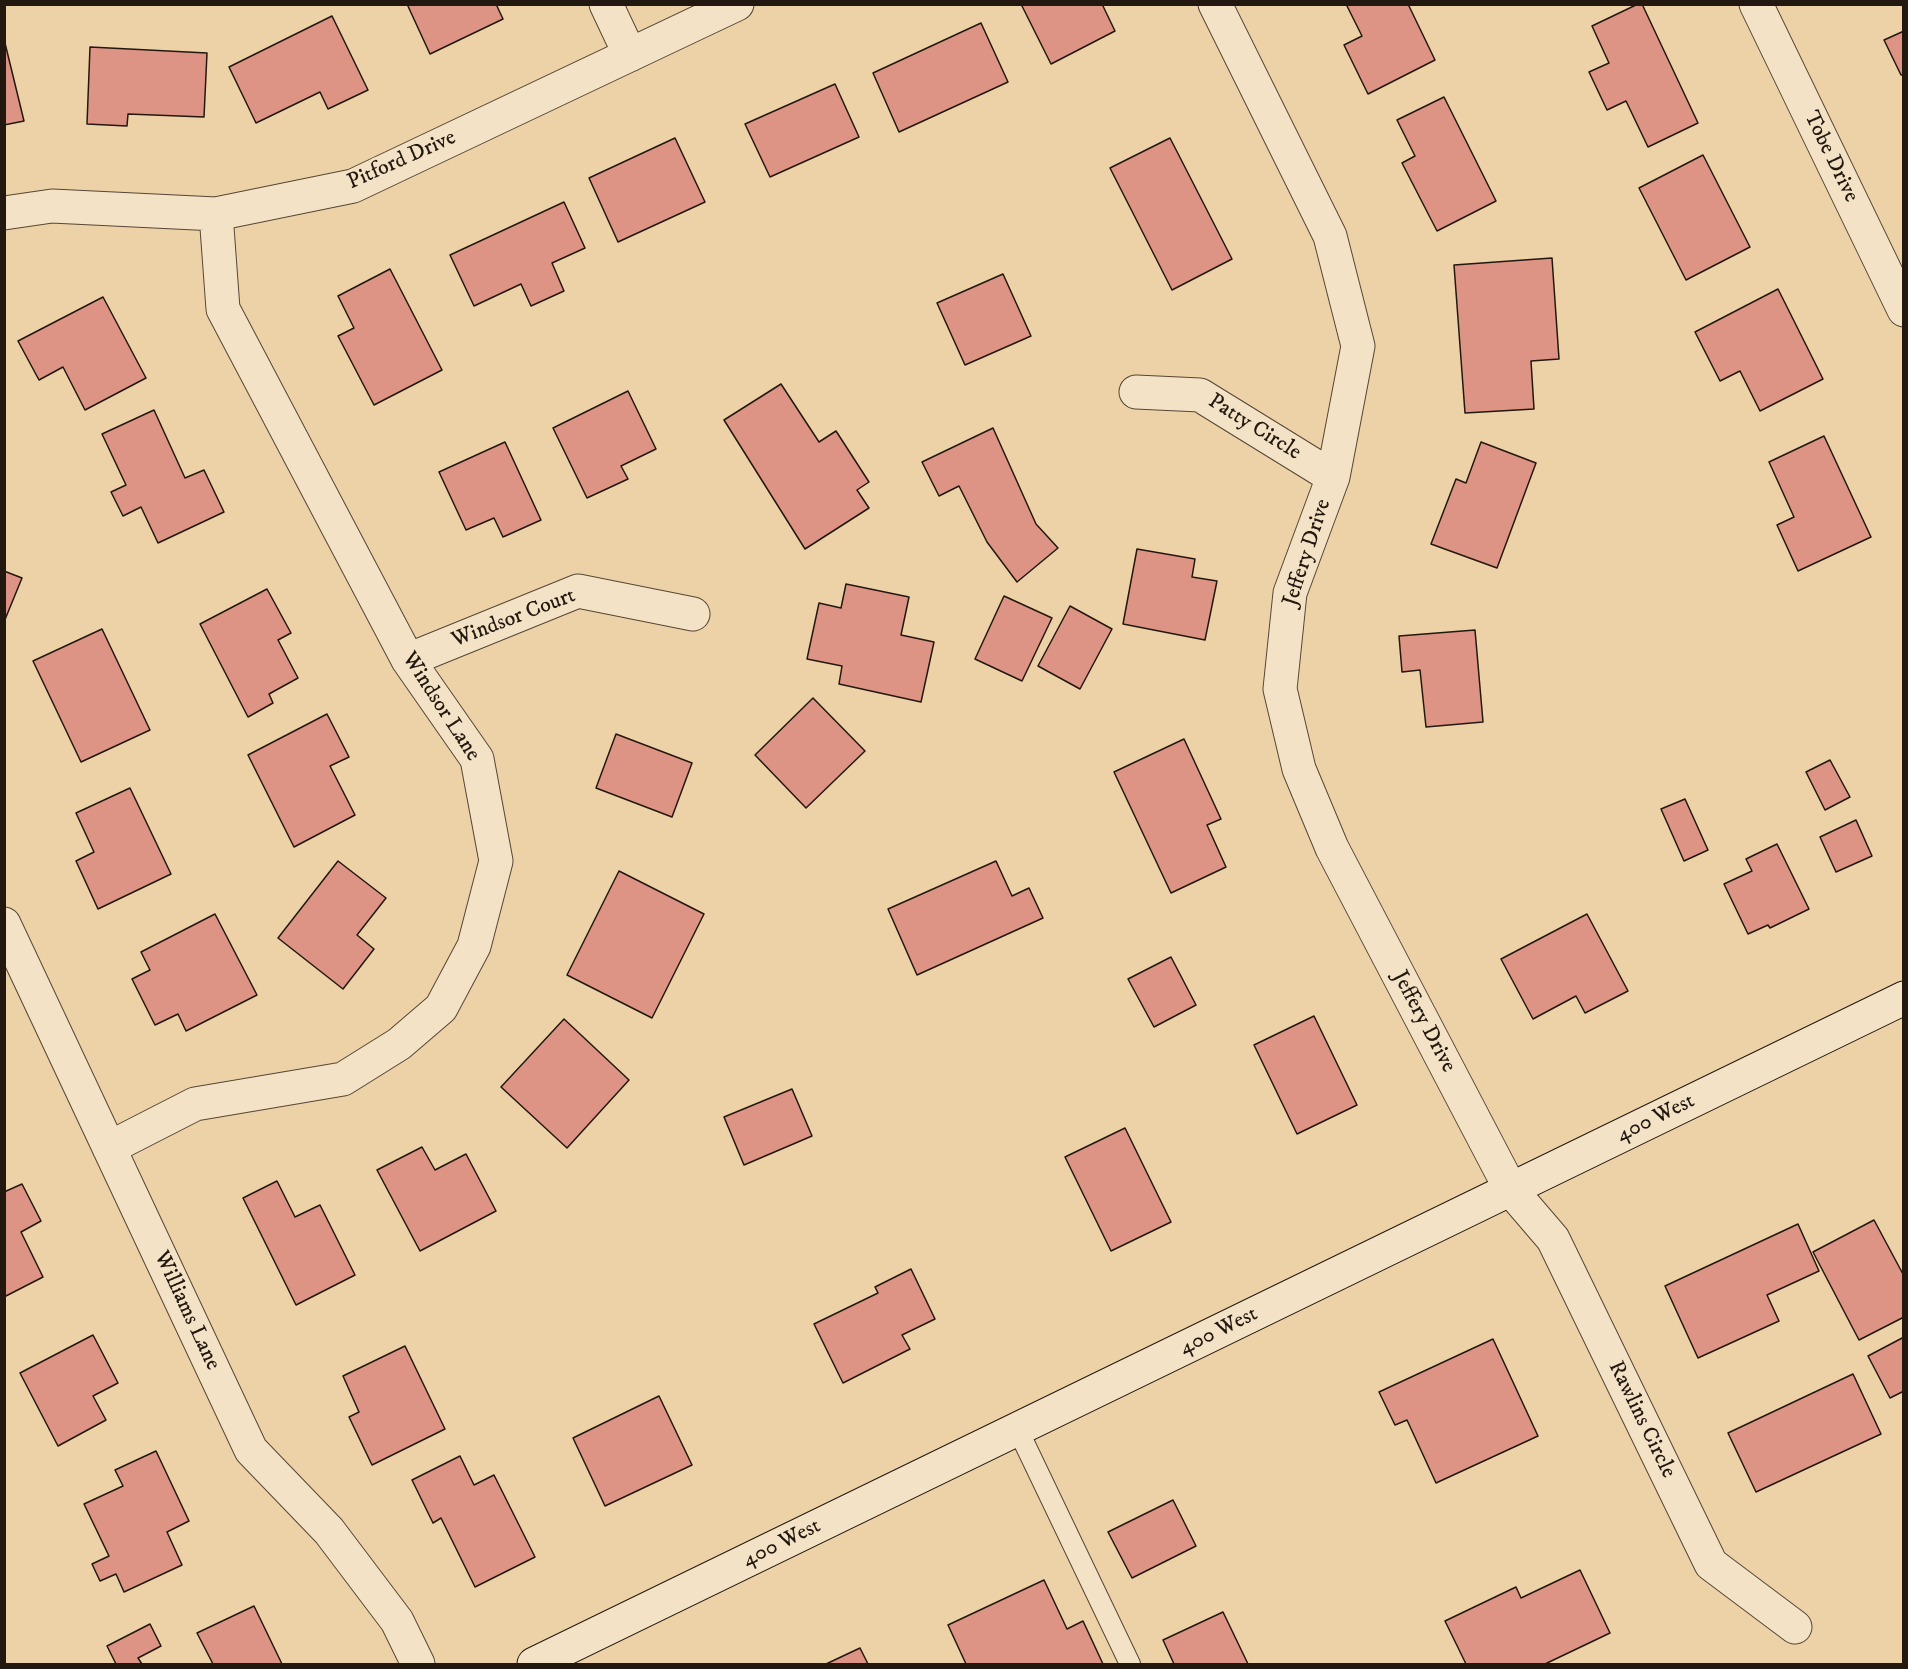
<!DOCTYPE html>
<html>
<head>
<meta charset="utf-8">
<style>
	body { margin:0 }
	#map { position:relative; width:1908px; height:1669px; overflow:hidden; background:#ecd2a6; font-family:"IM FELL DW Pica",serif }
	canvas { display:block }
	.frame { position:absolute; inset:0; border:6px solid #231810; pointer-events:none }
</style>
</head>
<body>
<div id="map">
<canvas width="1908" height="1669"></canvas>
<div class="frame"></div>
</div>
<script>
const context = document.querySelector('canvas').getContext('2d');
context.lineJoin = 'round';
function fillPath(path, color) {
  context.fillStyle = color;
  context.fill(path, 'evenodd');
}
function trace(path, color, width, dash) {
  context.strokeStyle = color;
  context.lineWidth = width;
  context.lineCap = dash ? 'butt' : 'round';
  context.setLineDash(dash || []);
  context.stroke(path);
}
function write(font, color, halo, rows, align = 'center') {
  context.font = font + ' "IM FELL DW Pica",serif';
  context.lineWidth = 5;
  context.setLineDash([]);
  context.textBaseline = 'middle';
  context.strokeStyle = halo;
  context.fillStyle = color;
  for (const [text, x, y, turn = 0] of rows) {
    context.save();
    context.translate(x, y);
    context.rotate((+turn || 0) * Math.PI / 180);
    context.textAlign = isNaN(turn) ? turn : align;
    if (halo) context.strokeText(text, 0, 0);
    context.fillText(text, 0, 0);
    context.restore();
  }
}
const building = new Path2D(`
	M407,4H496L503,19L430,54Z
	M1021,4H1102L1115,31L1051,64Z
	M1346,4H1408L1435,60L1368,94L1344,45L1362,36Z
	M1638,4H1642L1698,123L1648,147L1626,101L1607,110L1589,72L1609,63L1592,26Z
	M332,16L368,90L328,109L320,92L256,123L229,67Z
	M981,23L1008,82L899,132L873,73Z
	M1904,31V74L1901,75L1884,40Z
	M4,39L24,121L4,125Z
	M90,47L207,53L204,117L128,114L127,126L87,124Z
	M835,84L859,137L770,177L745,124Z
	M1444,97L1496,201L1437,231L1402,163L1415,156L1397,120Z
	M675,138L705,202L618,242L589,178Z
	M1170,138L1232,259L1172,290L1110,168Z
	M1703,155L1750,247L1686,280L1639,188Z
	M564,202L585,248L552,263L564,291L531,306L521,284L474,306L450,255Z
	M1552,258L1559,359L1531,361L1534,409L1465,413L1454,265Z
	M390,269L442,370L374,405L338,336L354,328L338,296Z
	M1003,274L1031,336L965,365L937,303Z
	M1778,289L1823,379L1760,411L1740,371L1720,381L1695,332Z
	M103,297L146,378L85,410L63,367L39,380L18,341Z
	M781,384L819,442L836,431L869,482L857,490L869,508L805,549L724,420Z
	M628,391L656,449L621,466L628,479L587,498L553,428Z
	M154,410L185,478L204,470L224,512L158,543L141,507L123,516L111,492L126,485L102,434Z
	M993,428L1036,524L1058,548L1017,582L987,542L959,486L939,496L922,462Z
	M1824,436L1871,537L1798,571L1777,525L1794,517L1769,462Z
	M505,442L541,520L503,537L494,518L466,530L439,472Z
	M1481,442L1536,463L1497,568L1431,544L1456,479L1466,483Z
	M1137,549L1195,559L1192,577L1217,581L1205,640L1123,624Z
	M4,571L22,578L4,622Z
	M846,584L909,597L901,635L934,642L921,702L839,684L842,666L807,659L819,603L841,608Z
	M267,589L291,633L278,640L298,678L269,694L273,703L248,717L200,624Z
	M1004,596L1052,618L1022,681L975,659Z
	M1070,606L1112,629L1080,689L1038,666Z
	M102,629L150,730L81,762L33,661Z
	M1475,630L1483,722L1426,727L1420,670L1402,672L1399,636Z
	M813,698L865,751L806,808L755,755Z
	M327,714L349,757L330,766L355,815L294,847L248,755Z
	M616,734L692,763L672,817L596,788Z
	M1184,739L1221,819L1207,825L1226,867L1171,893L1114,772Z
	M1830,760L1850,797L1825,810L1806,772Z
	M130,788L171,874L98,909L76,861L94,852L76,813Z
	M1685,799L1708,850L1684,861L1661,809Z
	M1856,820L1872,856L1836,872L1820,837Z
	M1777,844L1809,909L1770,928L1768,925L1748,934L1724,884L1752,871L1746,859Z
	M338,861L386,898L357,935L374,949L343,989L278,938Z
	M996,861L1012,896L1029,888L1043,918L917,975L888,909Z
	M619,871L704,914L652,1018L567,975Z
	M215,914L257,995L186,1031L178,1014L155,1025L132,979L150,970L141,952Z
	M1587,914L1628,991L1585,1013L1576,996L1533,1019L1501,959Z
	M1171,957L1196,1005L1154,1027L1128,979Z
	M1314,1016L1357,1105L1297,1134L1254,1045Z
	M564,1019L629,1080L567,1148L501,1087Z
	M792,1089L812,1136L744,1165L724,1117Z
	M1125,1128L1171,1222L1111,1251L1065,1157Z
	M422,1147L435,1170L466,1154L496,1211L420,1251L377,1170Z
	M277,1181L295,1217L320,1205L355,1275L296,1305L243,1198Z
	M22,1184L41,1221L21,1232L43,1277L4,1297V1192Z
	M1874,1220L1904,1276V1317L1859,1340L1813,1252Z
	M1798,1224L1819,1271L1767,1295L1779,1321L1698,1358L1665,1286Z
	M911,1269L935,1319L902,1335L910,1349L843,1383L814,1324L878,1293L875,1287Z
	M93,1335L118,1383L93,1396L106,1420L58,1446L20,1373Z
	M1904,1337V1391L1890,1398L1868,1356Z
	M1493,1339L1538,1436L1436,1483L1407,1420L1395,1425L1379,1392Z
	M405,1346L445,1429L372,1465L349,1417L359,1412L343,1376Z
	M1853,1374L1881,1434L1756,1492L1728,1433Z
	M659,1396L692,1465L605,1506L573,1438Z
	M156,1451L189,1521L167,1532L182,1565L124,1592L116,1574L100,1581L92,1564L109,1556L84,1504L123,1486L115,1470Z
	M460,1456L474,1485L494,1475L535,1557L475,1587L441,1518L433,1523L412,1480Z
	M1173,1500L1196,1546L1132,1578L1108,1532Z
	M1580,1570L1610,1633L1545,1664H1466L1445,1621L1516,1587L1521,1598Z
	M1044,1580L1067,1629L1083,1621L1103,1664H966L948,1625Z
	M254,1606L282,1664H213L197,1633Z
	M1223,1612L1248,1664H1174L1163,1640Z
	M150,1624L161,1646L138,1658L142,1664H116L107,1646Z
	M860,1648L868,1664H826Z`);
const service = new Path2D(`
	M1018,1430L1130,1664`);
const minor = new Path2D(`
	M606,4L630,55
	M1215,4L1330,236L1358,346L1333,477L1290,593L1280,689L1299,769L1332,848L1511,1190L1553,1239L1711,1564L1795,1627
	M1756,4L1904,310
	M4,213L52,206L216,214L353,186L737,4
	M1136,392L1200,395L1333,477
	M408,660L578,591L693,614
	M4,924L251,1450L329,1531L397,1621L418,1664
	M109,1148L195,1104L343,1079L399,1044L441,1008L474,946L496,861L477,759L408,660L223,309L216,214`);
const secondary = new Path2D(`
	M534,1664L1904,998`);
const streetNames = [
	["Tobe Drive",1830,157,64],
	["Pitford Drive",402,161,-24],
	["Patty Circle",1254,428,32],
	["Jeffery Drive",1308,553,-72],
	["Windsor Court",514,619,-21],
	["Windsor Lane",440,707,57],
	["Jeffery Drive",1423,1022,62],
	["400 West",1656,1119,-26],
	["Williams Lane",186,1311,65],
	["400 West",1219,1332,-26],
	["Rawlins Circle",1641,1420,64],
	["400 West",782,1544,-26]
];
fillPath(building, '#de9484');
trace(building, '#231810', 1.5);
trace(service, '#554636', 22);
trace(minor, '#554636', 35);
trace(secondary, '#231810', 35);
trace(service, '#f3e2c5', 20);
trace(minor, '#f3e2c5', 33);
trace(secondary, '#f3e2c5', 33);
write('22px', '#231810', '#f3e2c5', streetNames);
</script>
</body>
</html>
